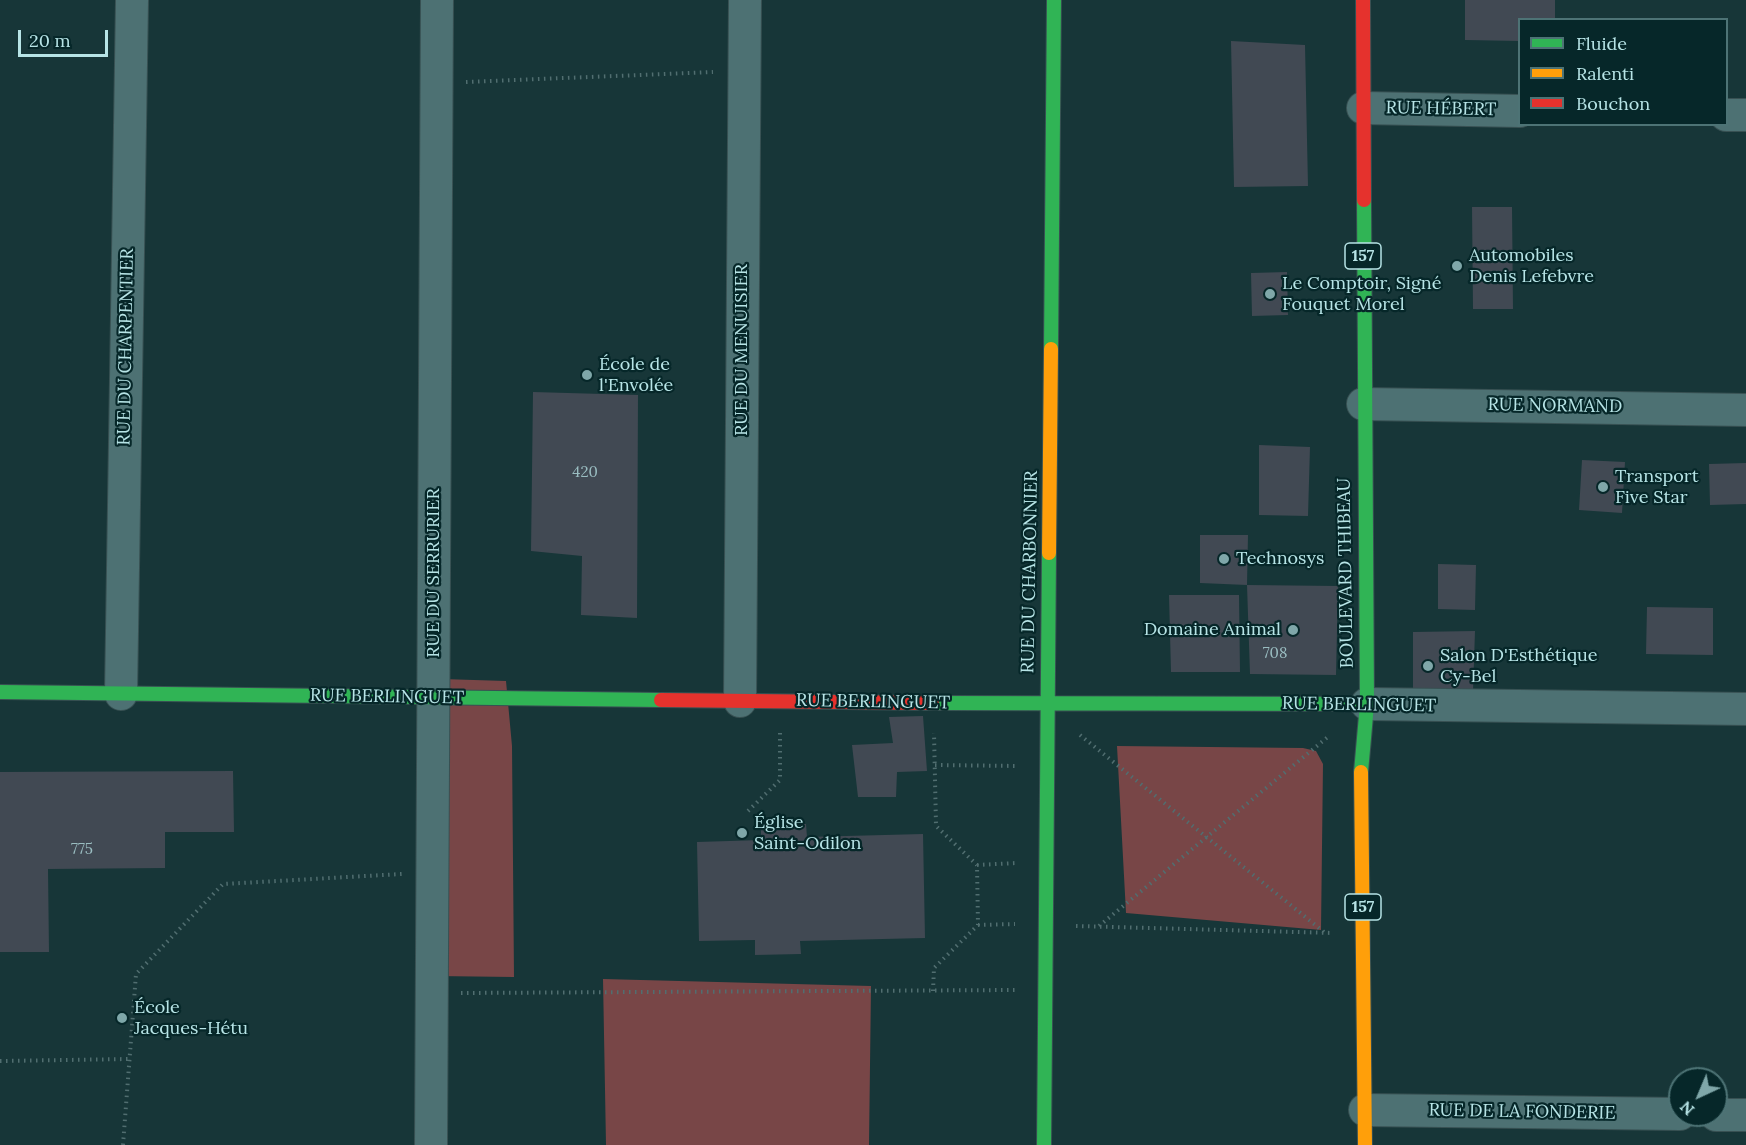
<!DOCTYPE html>
<html>
<head>
<meta charset="utf-8">
<style>
	body { margin:0 }
	#map { position:relative; width:1746px; height:1145px; overflow:hidden; background:#173638; font-family:Lora,serif }
	canvas { display:block }
	.legend { position:absolute; left:1518px; top:18px; width:210px; height:108px; box-sizing:border-box; background:#062729; border:2px solid #4d7375; margin:0; padding:8px 10px; list-style:none; font-size:18px; color:#b7e4e6 }
	.legend li { display:flex; align-items:center; gap:12px; height:30px }
	.legend b { width:30px; border:2px solid #4d7375 }
	.north { position:absolute; left:1668px; top:1067px; width:60px; height:60px; box-sizing:border-box; background:#062729; border:2px solid #4d7375; border-radius:50%; rotate:224deg; font-size:16px; font-weight:700; line-height:24px; text-align:center; color:#b7e4e6 }
	.north::after { content:''; display:block; margin:auto; width:21px; height:27px; background:#7fa7a9; clip-path:polygon(50% 0,100% 100%,50% 72%,0 100%) }
	.scale { position:absolute; left:18px; top:30px; width:90px; height:27px; box-sizing:border-box; border:3px solid #b7e4e6; border-top:0; padding-left:8px; font-size:18px; line-height:21px; white-space:nowrap; color:#b7e4e6; -webkit-text-stroke:4px #062729; paint-order:stroke }
</style>
</head>
<body>
<div id="map">
<canvas width="1746" height="1145"></canvas>
<ul class="legend">
<li><b style="height:8px;background:#30b455"></b>Fluide</li>
<li><b style="height:8px;background:#ff9f0a"></b>Ralenti</li>
<li><b style="height:8px;background:#e5322d"></b>Bouchon</li>
</ul>
<div class="north">N</div>
<div class="scale">20 m</div>
</div>
<script>
const context = document.querySelector('canvas').getContext('2d');
context.lineJoin = 'round';
function fillPath(path, color) {
  context.fillStyle = color;
  context.fill(path, 'evenodd');
}
function trace(path, color, width, dash) {
  context.strokeStyle = color;
  context.lineWidth = width;
  context.lineCap = dash ? 'butt' : 'round';
  context.setLineDash(dash || []);
  context.stroke(path);
}
function write(font, color, halo, rows, align = 'center') {
  context.font = font + ' Lora,serif';
  context.lineWidth = 4.5;
  context.setLineDash([]);
  context.textBaseline = 'middle';
  context.strokeStyle = halo;
  context.fillStyle = color;
  for (const [text, x, y, turn = 0] of rows) {
    context.save();
    context.translate(x, y);
    context.rotate((+turn || 0) * Math.PI / 180);
    context.textAlign = isNaN(turn) ? turn : align;
    if (halo) context.strokeText(text, 0, 0);
    context.fillText(text, 0, 0);
    context.restore();
  }
}
const green = new Path2D(`
	M442,679L506,681L512,746L514,977L435,976Z
	M1117,746L1303,748L1316,751L1323,764L1321,930L1126,913Z
	M603,979L871,986L869,1145H606Z`);
const building = new Path2D(`
	M1465,0H1555V20H1520V41L1465,40Z
	M1231,41L1305,45L1308,186L1234,187Z
	M1472,207H1512L1513,309H1473Z
	M1287,272L1288,315L1252,316L1251,273Z
	M533,392L638,395L637,618L581,615L582,556L531,551Z
	M1259,445L1310,447L1308,516L1259,515Z
	M1582,460L1625,462L1622,513L1579,510Z
	M1746,463V504L1710,505L1709,464Z
	M1200,535H1248L1247,585L1200,583Z
	M1438,564L1476,565L1475,610L1438,609Z
	M1247,585L1338,586L1336,675L1250,674Z
	M1169,595H1239L1240,672H1171Z
	M1647,607L1713,608V655L1646,654Z
	M1475,631L1473,691L1413,694V632Z
	M923,716L927,771L897,772L896,797H858L852,745L893,743L889,717Z
	M233,771L234,832H165V868L48,869L49,952H0V772Z
	M806,824L807,837L923,834L925,938L800,941L801,954L755,955V940L699,941L697,842L761,840V825Z`);
const path = new Path2D(`
	M466,82L713,72
	M1080,735L1324,932
	M935,765L1018,766
	M748,811L780,780V732
	M977,865L1016,863
	M978,925L1015,924
	M1076,926L1333,933
	M1099,926L1329,736
	M933,991L934,968L978,925L977,865L936,826L934,733
	M461,993L1015,990
	M0,1061L129,1059
	M123,1145L136,974L223,884L402,874`);
const street = new Path2D(`
	M1363,108L1520,111
	M1726,115H1746
	M1363,404L1746,410
	M121,694L132,0
	M740,701L745,0
	M1367,704L1746,709
	M1365,1110L1680,1114
	M1716,1115H1746
	M431,1145L437,0`);
const fast = new Path2D(`
	M1051,349L1054,0
	M0,692L661,700
	M932,703L1367,704
	M1361,772L1367,704L1364,200
	M1044,1145L1049,553`);
const slow = new Path2D(`
	M1049,553L1051,349
	M1361,772L1365,1145`);
const jam = new Path2D(`
	M1363,0L1364,200
	M661,700L932,703`);
const markers = [
	[1457,266,6,"#7fa7a9"],
	[1270,294,6,"#7fa7a9"],
	[587,375,6,"#7fa7a9"],
	[1603,487,6,"#7fa7a9"],
	[1224,559,6,"#7fa7a9"],
	[1293,630,6,"#7fa7a9"],
	[1428,666,6,"#7fa7a9"],
	[742,833,6,"#7fa7a9"],
	[122,1018,6,"#7fa7a9"]
];
const numberNames = [
	["420",585,473],
	["708",1275,654],
	["775",82,850]
];
const shields = [
	[1363,256,36],
	[1363,907,36]
];
const shieldNames = [
	["157",1363,256],
	["157",1363,907]
];
const streetNames = [
	["RUE HÉBERT",1441,109,1],
	["RUE DU CHARPENTIER",126,347,-89],
	["RUE DU MENUISIER",742,350,-90],
	["RUE NORMAND",1555,406,1],
	["RUE DU CHARBONNIER",1030,572,-89],
	["RUE DU SERRURIER",434,573,-90],
	["BOULEVARD THIBEAU",1346,573,-91],
	["RUE BERLINGUET",387,697,1],
	["RUE BERLINGUET",873,702,1],
	["RUE BERLINGUET",1359,705,1],
	["RUE DE LA FONDERIE",1522,1112,1]
];
const poiNames = [
	["Automobiles",1469,256],
	["Denis Lefebvre",1469,277],
	["Le Comptoir, Signé",1282,284],
	["Fouquet Morel",1282,305],
	["École de",599,365],
	["l'Envolée",599,386],
	["Transport",1615,477],
	["Five Star",1615,498],
	["Technosys",1236,559],
	["Domaine Animal",1281,630,"right"],
	["Salon D'Esthétique",1440,656],
	["Cy-Bel",1440,677],
	["Église",754,823],
	["Saint-Odilon",754,844],
	["École",134,1008],
	["Jacques-Hétu",134,1029]
];
fillPath(green, '#784647');
fillPath(building, '#414953');
trace(street, '#385153', 34);
trace(fast, '#385153', 16);
trace(slow, '#385153', 16);
trace(jam, '#385153', 16);
trace(path, '#516e70', 4, [1.5, 4.5]);
trace(street, '#4d7173', 32);
trace(fast, '#30b455', 14);
trace(slow, '#ff9f0a', 14);
trace(jam, '#e5322d', 14);
for (const [x, y, r, color] of markers) {
  const dot = new Path2D();
  dot.arc(x, y, r, 0, 2 * Math.PI);
  context.fillStyle = color;
  context.fill(dot);
  trace(dot, '#062729', 2);
}
write('15px', '#9abdc1', null, numberNames);
for (const [x, y, w] of shields) {
  const box = new Path2D();
  box.roundRect(x - w / 2, y - 13, w, 26, 4.5);
  context.fillStyle = '#062729';
  context.fill(box);
  trace(box, '#b7e4e6', 1.5);
}
write('bold 16px', '#b7e4e6', null, shieldNames);
write('18px', '#b7e4e6', '#062729', streetNames);
write('18px', '#b7e4e6', '#062729', poiNames, 'left');
</script>
</body>
</html>
